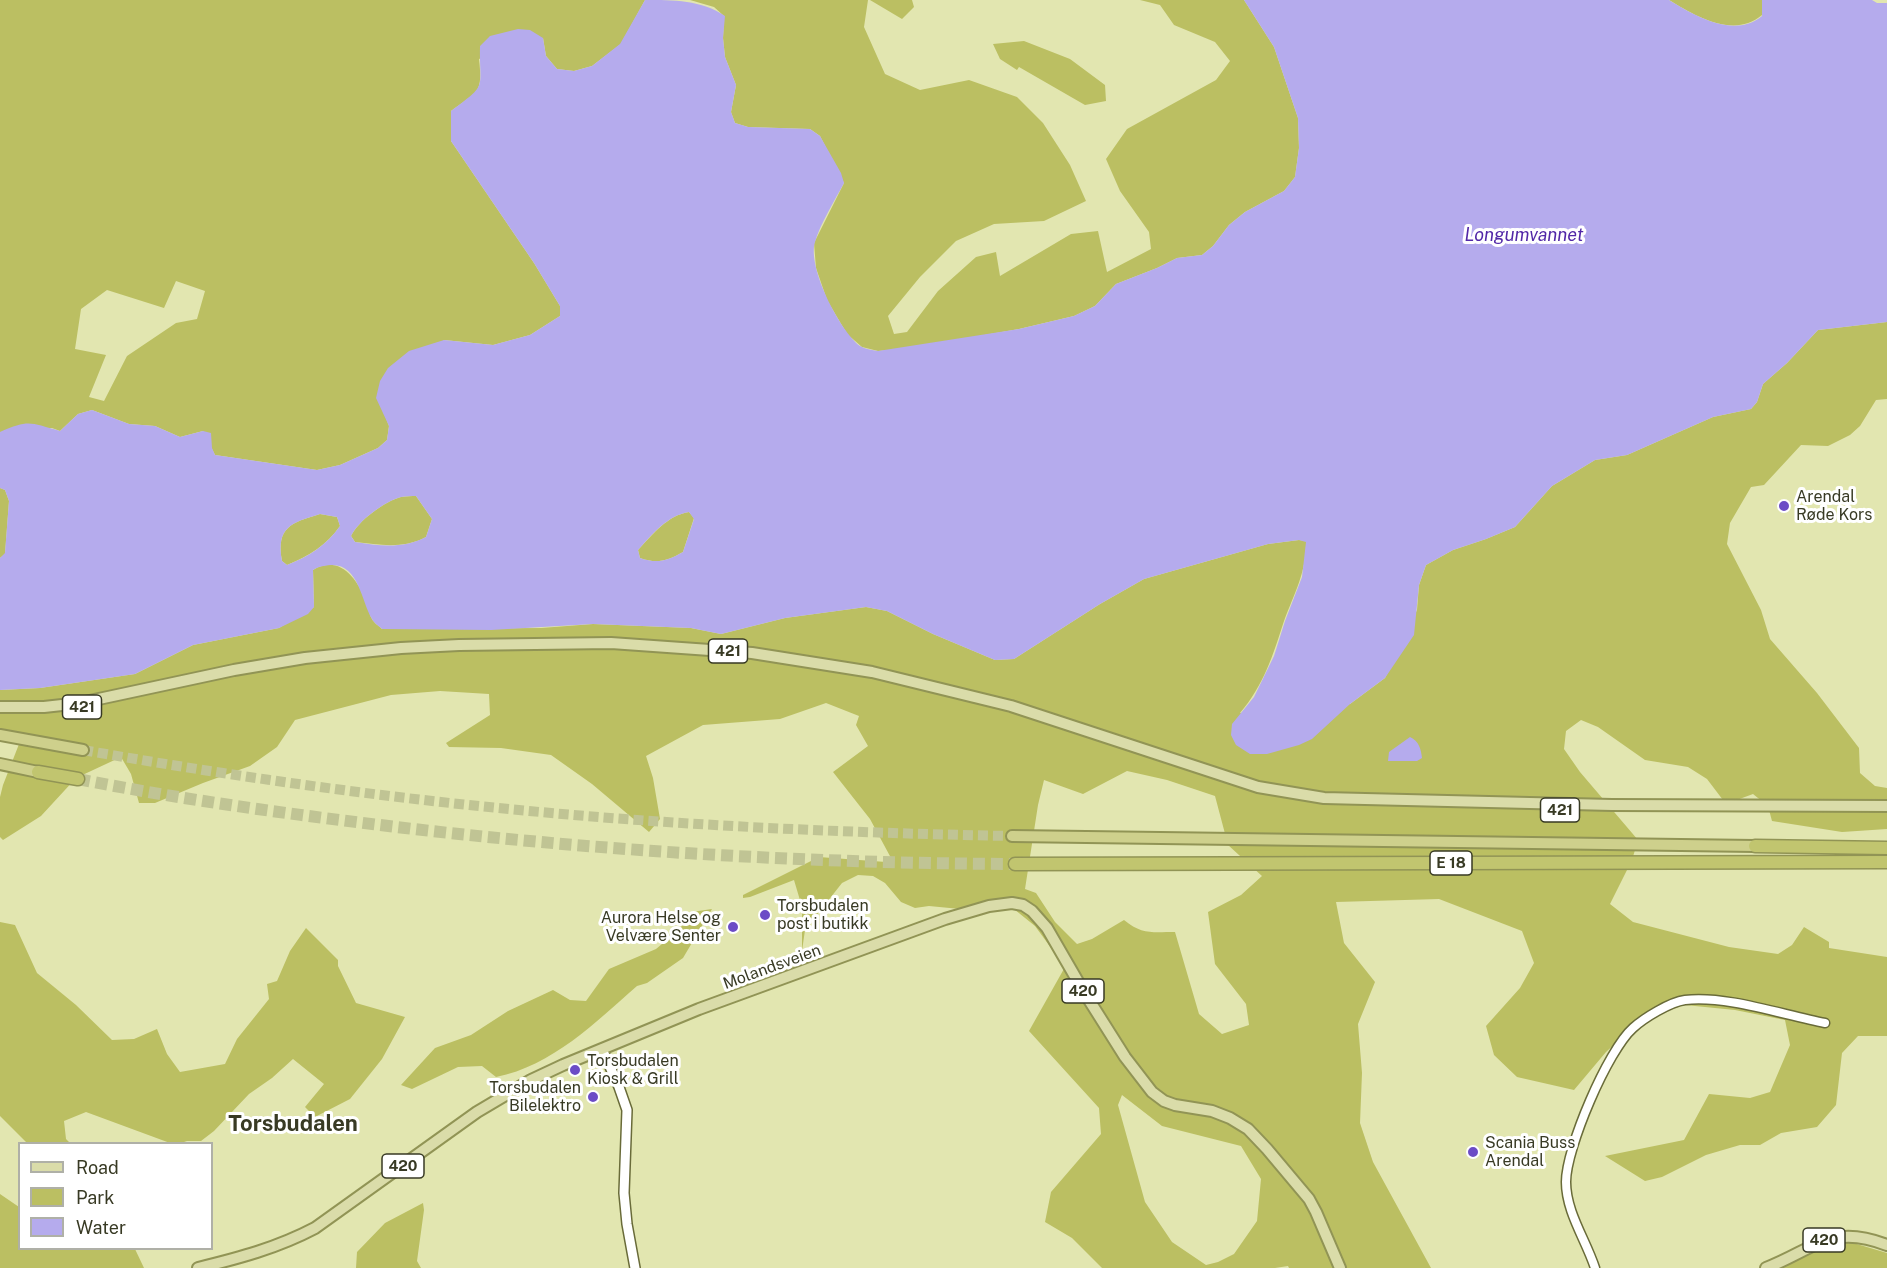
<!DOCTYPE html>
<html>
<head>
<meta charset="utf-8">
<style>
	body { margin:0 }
	#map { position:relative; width:1887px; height:1268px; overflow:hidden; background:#e2e6b0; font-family:"Public Sans",sans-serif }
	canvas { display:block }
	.legend { position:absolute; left:18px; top:1142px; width:195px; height:108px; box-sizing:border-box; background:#fff; border:2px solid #afb0a7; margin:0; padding:8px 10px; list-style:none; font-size:18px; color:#383a24 }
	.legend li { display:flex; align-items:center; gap:12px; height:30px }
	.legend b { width:30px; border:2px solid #afb0a7 }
</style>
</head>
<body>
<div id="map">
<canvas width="1887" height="1268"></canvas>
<ul class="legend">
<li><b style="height:8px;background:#dadca9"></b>Road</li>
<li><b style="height:16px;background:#bbbf62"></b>Park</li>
<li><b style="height:16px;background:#b5abed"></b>Water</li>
</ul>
</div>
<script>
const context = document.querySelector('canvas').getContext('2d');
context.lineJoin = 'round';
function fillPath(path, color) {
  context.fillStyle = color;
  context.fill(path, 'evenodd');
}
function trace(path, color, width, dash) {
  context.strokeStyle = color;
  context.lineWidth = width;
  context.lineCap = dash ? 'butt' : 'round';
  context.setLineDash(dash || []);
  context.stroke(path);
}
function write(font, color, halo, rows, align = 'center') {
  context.font = font + ' "Public Sans",sans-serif';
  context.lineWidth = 6;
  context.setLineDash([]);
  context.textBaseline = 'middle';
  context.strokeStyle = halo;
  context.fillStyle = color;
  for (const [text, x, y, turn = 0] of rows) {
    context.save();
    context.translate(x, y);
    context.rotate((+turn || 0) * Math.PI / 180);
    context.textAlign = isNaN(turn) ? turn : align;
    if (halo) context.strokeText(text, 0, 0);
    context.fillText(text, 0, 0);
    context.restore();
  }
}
const green = new Path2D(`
	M0,0H645L621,44L592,66L574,71L557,69L546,56L543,38L479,59C483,94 478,91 451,111V141L534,263L560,306V316L530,335L493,345L444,340L384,413L389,426L387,440L378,448L340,465L317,470L215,455L203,431L180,437L155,426L129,424L92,410L78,414L60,431L52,428L0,432ZM176,281L205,291L197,319L176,323L127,356L104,401L89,397L106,355L75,349L81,309L107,290L164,308Z
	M690,0H868L864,27L885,74L920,90L969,80L1017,97L1043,123L1070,165L1086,201L1044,221L994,224L956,241L920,277L888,316L894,334L907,332L938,291L976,257L996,252L1000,276L1071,234L1098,231L1107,272L1151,249L1149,232L1120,191L1106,159L1127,129L1216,80L1230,61L1215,42L1174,25L1160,5L1140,0H1244L1274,47L1298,118L1299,148L1295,177L1284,191L1245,212L1229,225L1213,246L1202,255L1177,258L1157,268L1116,284L1095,306L1074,316L1019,329L905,349L878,351L862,347L847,334L827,300L816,268L814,243L844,183L820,136L810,129L748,127L735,123L731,112L736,85L725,57L723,38L724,16L714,7Z
	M870,0H912L914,7L902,19Z
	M1669,0H1762V15C1734,39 1695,16 1669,0Z
	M1024,41L1070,59L1105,85L1106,101L1085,105L1019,67L1017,70L1000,59L993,44Z
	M1887,322V399L1876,400L1860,426L1850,435L1828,446L1801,445L1764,485L1751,487L1730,523L1727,544L1761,610L1770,639L1817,693L1859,748L1860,773L1875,786L1887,788V829L1842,832L1772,821L1768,806L1753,794L1726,804L1707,779L1688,767L1645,760L1598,727L1581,720L1566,731L1564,749L1580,772L1638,840L1632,860L1610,904L1633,922L1729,947L1778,954L1792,945L1804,927L1829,942V948L1887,957V1036H1858L1842,1053L1836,1105L1817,1127L1781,1133L1760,1145H1740L1706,1155L1662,1177L1645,1181L1605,1156L1684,1140L1709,1094L1750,1098L1770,1092L1790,1045L1785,1020L1735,1010L1685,1005L1643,1018L1606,1052L1574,1090L1517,1077L1494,1055L1486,1026L1520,988L1534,963L1522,931L1439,899L1336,902L1344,943L1375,982L1358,1024L1362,1073L1360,1123L1373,1162L1431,1268H1289L1288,1266L1275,1268H1102L1072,1238L1045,1222L1051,1192L1101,1134L1099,1108L1029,1031L1065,967L1035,926L1004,901L960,909L929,906L915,908L901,902L885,883L873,876L858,875L842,883L805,930L802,951V907L794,880L750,897L743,898V895L819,857L886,862L891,858L870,819L833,772L868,746L856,725L859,716L826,703L780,719L703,725L646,756L653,778L660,819L649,832L592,784L551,755L501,748L449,747L446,743L490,715L489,694L440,691L391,695L295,720L277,747L250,766L203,783L155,803H139L131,774L121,757L76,778L41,816L3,840L0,837V797L3,785L21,739L0,735V690L40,688L135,674L193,645L279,628L314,607L313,570C339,554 357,578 366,601C368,606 369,614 372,619C374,623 379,626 382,629L541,628L593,624L691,628L721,634L785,618L866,607L887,611L933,634L995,660L1014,659L1100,604L1144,579L1268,544L1299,540L1306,541C1307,571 1294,594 1284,621C1273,655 1264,685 1240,713L1350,704L1385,678L1417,610L1419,585L1426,565L1453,550L1486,539L1515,527L1552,486L1595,460L1627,455L1713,417L1751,409L1757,402L1763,384L1787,363L1818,330ZM1127,771L1167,780L1215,796L1228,845L1262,876L1241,895L1208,912L1215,964L1246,1004L1249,1025L1222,1034L1199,1014L1175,932C1153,932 1142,935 1124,920L1092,939L1077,944L1055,922L1036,893L1025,889L1038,805L1044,780L1083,794ZM1122,1095L1162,1126L1241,1146L1261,1179L1257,1221L1234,1254L1218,1262L1206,1265L1172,1242L1145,1202L1118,1105Z
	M0,488L5,490L9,501L5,554L0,558Z
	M416,496L432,519L426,537C403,549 381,545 355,542L351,536C358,521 385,501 401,497C406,496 412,496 416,496Z
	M689,512L694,518L683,552C667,561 657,564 640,558L638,550C652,535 668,515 689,512Z
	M320,514L337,517L340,526C327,545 309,556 287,565L282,561C276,527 291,523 320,514Z
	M712,909L683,958L647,983L637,986C596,1022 552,1066 496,1077L482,1066L458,1067L412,1089L401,1085L435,1048L471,1035L508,1011L553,990L570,1000L586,1001L609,969L656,949L681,928L685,913Z
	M0,922L15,925L37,973L76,1005L112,1040L134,1039L157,1029L167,1054L180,1072L225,1064L237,1039L269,999L267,984L277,981L290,951L306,928L338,960V966L356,1003L405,1017L382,1059L350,1099L315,1117L305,1107L324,1084L293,1059L272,1078L249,1094L214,1131L201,1141H187L181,1143H170L86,1112L64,1121L66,1139L70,1143H27L0,1116Z
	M0,1194L19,1207L20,1248L135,1249L144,1268H0Z
	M423,1203L424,1210L417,1261L421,1268H356L357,1252L385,1223Z
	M1850,1242L1887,1253V1268H1767L1804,1251Z`);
const water = new Path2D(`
	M645,0C673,0 702,0 725,16L723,38L725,57L736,85L731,112L735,123L748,127L810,129L820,136L841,173L844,183C835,200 820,224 815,242C807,267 840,331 860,346C865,349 872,350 878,351L1019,329L1074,316L1095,306L1116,284L1157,268L1177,258L1202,255L1213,246L1229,225L1245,212L1284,191L1295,177L1299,148L1298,118L1274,47L1244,0H1669C1695,16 1734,39 1762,16V0H1872L1877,3H1887V322L1818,330L1787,363L1763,384L1757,402L1751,409L1713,417L1627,455L1595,460L1552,486L1515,527L1486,539L1453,550L1426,565L1419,585L1414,635L1385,678L1350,704L1312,739L1299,745L1267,754H1250L1236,745L1231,735L1232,724L1254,697L1274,656L1285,621L1302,577L1306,542L1299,540L1268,544L1144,579L1100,604L1014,659L995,660L933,634L887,611L866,607L785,618L721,634L691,628L593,624L491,630L382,629C379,626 374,623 372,619C361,601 359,564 331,565C323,566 319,566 313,570L314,607L308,614L279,628L193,645L135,674L40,688L0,690V558L5,553L9,501L5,490L0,488V432C30,419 30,423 60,431L78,414L92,410L129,424L155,426L180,437L203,431L211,433L212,448L215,455L317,470L340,465L378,448L387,440L389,426L376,398L380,381L388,368L409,351L444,340L493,345L530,335L560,316V306L534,263L451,141V111C489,83 479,90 480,46L490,36L518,29L530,30L543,38L546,56L557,69L574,71L592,66L620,44ZM416,496L432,519L426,537C403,549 380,546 355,542L351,536C358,521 385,501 401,497C406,496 411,496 416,496ZM689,512L694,519L683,552C667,561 657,564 640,558L638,550C651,535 668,515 689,512ZM320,514L337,517L340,526C327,545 308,557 287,565L282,561C276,527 291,523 320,514Z
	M1410,737C1419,741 1421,749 1422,758L1417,761H1388L1389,752Z`);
const trunkTunnel = new Path2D(`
	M83,750C231,776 379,797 529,811C690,826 850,833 1012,836`);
const motorwayTunnel = new Path2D(`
	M78,779C164,796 252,809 340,820C564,849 789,863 1015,864`);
const tertiary = new Path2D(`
	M1595,1268C1586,1240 1566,1212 1566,1182C1566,1148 1608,1050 1633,1028C1644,1018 1670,1002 1685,1000C1726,995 1783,1015 1825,1023`);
const secondary = new Path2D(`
	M602,1049L619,1087L627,1110L624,1193L627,1224L635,1268`);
const primary = new Path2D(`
	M0,707H44L80,703L234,670L305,658L401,648L459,645L611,643L752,653L872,672L1011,706L1258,787L1324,798L1612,805L1887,806
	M198,1268C239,1258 277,1248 315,1228L477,1112L531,1080L563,1065L699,1009L945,919L989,906L1012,903L1023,905L1032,911L1047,928L1084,992L1125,1057L1152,1092L1164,1101L1175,1105L1212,1111L1230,1118L1248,1129L1267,1149L1309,1199L1316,1212L1340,1268
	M1766,1268C1815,1249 1831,1223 1887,1245`);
const trunk = new Path2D(`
	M0,735L83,750
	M0,764L38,772
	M1012,836L1755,846`);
const motorway = new Path2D(`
	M38,772L78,779
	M1755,846L1887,848
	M1015,864L1887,862`);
const markers = [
	[1784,506,6,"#6c4cc6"],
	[765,915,6,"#6c4cc6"],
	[733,927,6,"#6c4cc6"],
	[575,1070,6,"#6c4cc6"],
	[593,1097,6,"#6c4cc6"],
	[1473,1152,6,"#6c4cc6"]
];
const shields = [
	[728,651,39],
	[82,707,39],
	[1560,810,39],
	[1451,863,42],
	[1083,991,42],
	[403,1166,42],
	[1824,1240,42]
];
const shieldNames = [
	["421",728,651],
	["421",82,707],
	["421",1560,810],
	["E 18",1451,863],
	["420",1083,991],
	["420",403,1166],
	["420",1824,1240]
];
const poiNames = [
	["Arendal",1796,497],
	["Røde Kors",1796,515],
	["Torsbudalen",777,906],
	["post i butikk",777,924],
	["Aurora Helse og",721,918,"right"],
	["Velvære Senter",721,936,"right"],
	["Torsbudalen",587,1061],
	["Kiosk & Grill",587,1079],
	["Torsbudalen",581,1088,"right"],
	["Bilelektro",581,1106,"right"],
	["Scania Buss",1485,1143],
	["Arendal",1485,1161]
];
const streetNames = [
	["Molandsveien",772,967,-20]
];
const waterNames = [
	["Longumvannet",1524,235]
];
const districtNames = [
	["Torsbudalen",293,1124]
];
fillPath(green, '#bbbf62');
fillPath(water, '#b5abed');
trace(trunkTunnel, '#c0c494', 10, [10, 5]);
trace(motorwayTunnel, '#c0c494', 12, [12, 6]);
trace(tertiary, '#696b39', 11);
trace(secondary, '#696b39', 12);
trace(primary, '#919455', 14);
trace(trunk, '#919455', 14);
trace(motorway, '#919455', 15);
trace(tertiary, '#fff', 8);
trace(secondary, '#fff', 9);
trace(primary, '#dadca9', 10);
trace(trunk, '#ced08c', 10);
trace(motorway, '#c1c56f', 12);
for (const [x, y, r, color] of markers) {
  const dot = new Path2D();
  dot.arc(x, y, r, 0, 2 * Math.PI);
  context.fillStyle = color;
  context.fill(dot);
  trace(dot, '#fff', 2);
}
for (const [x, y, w] of shields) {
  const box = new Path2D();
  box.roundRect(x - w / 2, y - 12, w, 24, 4.5);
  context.fillStyle = '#fff';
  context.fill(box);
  trace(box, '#383a24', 1.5);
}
write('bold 15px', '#383a24', null, shieldNames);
write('16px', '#383a24', '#fff', poiNames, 'left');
write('16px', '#383a24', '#fff', streetNames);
write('italic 18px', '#5228a7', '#fff', waterNames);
write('bold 22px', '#383a24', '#fff', districtNames);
</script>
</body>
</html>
